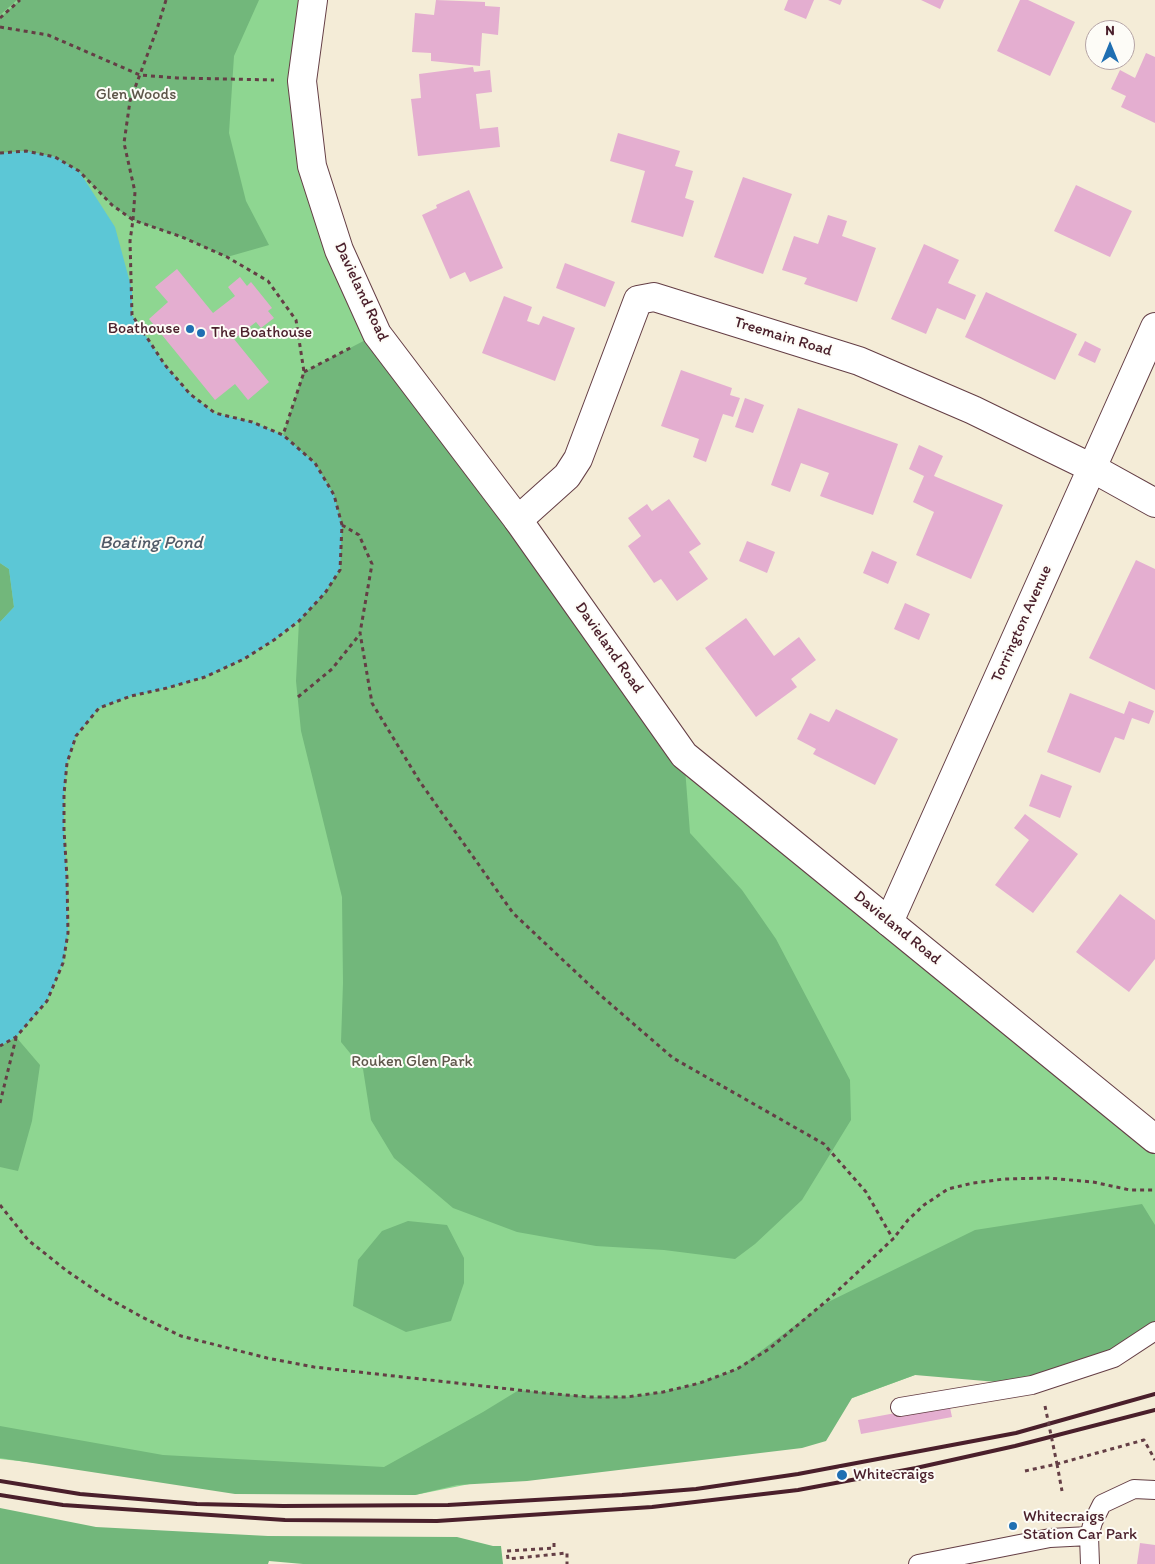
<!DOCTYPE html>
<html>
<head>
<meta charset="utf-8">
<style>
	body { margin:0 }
	#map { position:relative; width:1155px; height:1564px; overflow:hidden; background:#f4ecd7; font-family:Itim,sans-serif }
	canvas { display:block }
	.north { position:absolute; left:1085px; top:20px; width:50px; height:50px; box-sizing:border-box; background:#fdfcf7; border:1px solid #b5a4a5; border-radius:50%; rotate:0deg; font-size:14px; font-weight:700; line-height:20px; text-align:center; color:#4a1f2b }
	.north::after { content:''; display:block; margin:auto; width:18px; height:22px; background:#1f6fb2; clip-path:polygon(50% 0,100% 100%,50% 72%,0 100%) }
</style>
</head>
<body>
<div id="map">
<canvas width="1155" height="1564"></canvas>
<div class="north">N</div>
</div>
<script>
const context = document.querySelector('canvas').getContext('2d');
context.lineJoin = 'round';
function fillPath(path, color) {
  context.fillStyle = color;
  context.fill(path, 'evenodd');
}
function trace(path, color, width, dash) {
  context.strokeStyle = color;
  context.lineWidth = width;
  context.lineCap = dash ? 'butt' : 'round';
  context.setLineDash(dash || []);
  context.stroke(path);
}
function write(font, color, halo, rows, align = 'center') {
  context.font = font + ' Itim,sans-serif';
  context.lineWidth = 4;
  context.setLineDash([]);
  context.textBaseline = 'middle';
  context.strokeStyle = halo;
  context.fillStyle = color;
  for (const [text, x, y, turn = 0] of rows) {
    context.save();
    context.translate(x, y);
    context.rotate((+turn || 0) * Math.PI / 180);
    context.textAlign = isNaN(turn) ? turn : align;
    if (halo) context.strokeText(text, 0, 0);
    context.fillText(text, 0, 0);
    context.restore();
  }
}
const green = new Path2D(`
	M0,0H313L312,166L377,334L684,755L1155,1139V1298L915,1375L801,1417L415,1495L271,1488L0,1459Z`);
const forest = new Path2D(`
	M0,0H17L0,15Z
	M20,0H259L234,56L229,133L246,201L269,245L227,257L182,237L133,220L112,205L79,171L55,157L26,151L0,153V18Z
	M377,334L684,755L690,833L742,890L776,939L850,1080L851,1120L802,1200L755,1244L735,1259L664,1250L596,1246L517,1232L453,1208L394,1158L371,1120L363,1069L341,1042L343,983L342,897L301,731L296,681L299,621L325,593L334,495L315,463L283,435L304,372Z
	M0,563L9,569L14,607L0,622Z
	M16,1037L40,1065L32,1121L18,1171L0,1167V1046Z
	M1142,1204L1155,1225V1331L1032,1385L915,1375L852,1398L826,1441L802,1448L527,1481L457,1485L415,1495L235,1494L0,1458V1426L163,1455L384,1467L483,1412L519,1390L589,1397H627L663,1392L699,1383L737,1369L822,1305L975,1230Z
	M408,1221L447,1225L464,1258V1283L451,1321L406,1332L353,1306L358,1260L382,1231Z
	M0,1508L96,1527L268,1536L457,1537L493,1546H501L503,1564H303L269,1561L268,1564H0Z`);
const water = new Path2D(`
	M26,151L55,157L79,171L115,227L132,290V315L165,365L190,394L214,413L252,422L283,435L315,463L334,495L342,525L340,570L325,593L299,621L274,640L244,659L205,677L167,688L131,696L99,708L76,736L67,763L64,794V830L67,878L68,933L63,963L47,1001L16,1037L0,1046V622L14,607L9,569L0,563V153Z`);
const building = new Path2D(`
	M436,0L485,2V6L500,7L498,35L482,33L480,66L431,61V53L412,52L415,13L434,15Z
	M788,0H814L806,19L784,10Z
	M828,0H842L840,5Z
	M921,0H944L940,9Z
	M1020,0H1028L1075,22L1050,76L997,51Z
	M1146,53L1155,57V123L1121,107L1126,96L1111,89L1120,70L1135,78Z
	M473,67L474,72L490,70L492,92L476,94L480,129L498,127L500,147L418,156L411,99L421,98L419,74Z
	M618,133L680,151L675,166L693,171L685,198L694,201L683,237L631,222L645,171L610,161Z
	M743,177L792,194L763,274L714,257Z
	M1076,185L1132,211L1110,257L1054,231Z
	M469,190L503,268L470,282L465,272L450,279L422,215L437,208L436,205Z
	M828,215L847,221L842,236L876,248L857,302L804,284L807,278L782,270L794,236L818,244Z
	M924,244L959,260L948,283L976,295L965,320L937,308L926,334L891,319Z
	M565,263L615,282L605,307L556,288Z
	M177,269L213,313L235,296L228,287L240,277L247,286L251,282L272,308L268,311L274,318L261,328L256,322L234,339L269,382L248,400L235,384L215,400L149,319L168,302L155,287Z
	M986,292L1077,334L1055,380L965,337Z
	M504,296L532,307L527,321L539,325L543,316L575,328L555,381L482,353Z
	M1085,341L1101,349L1095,363L1078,355Z
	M681,370L732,388L730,395L740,398L733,417L723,414L706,462L693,457L699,439L661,426Z
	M745,398L764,405L753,433L735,427Z
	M798,408L898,444L873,515L820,496L829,473L801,463L790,492L771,485Z
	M919,445L943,456L934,476L1003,505L971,579L916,555L934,512L913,502L924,476L909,469Z
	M669,499L701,544L689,552L708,579L677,601L661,579L654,583L628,546L641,536L628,518L647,504L652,511Z
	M747,541L775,552L767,573L739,561Z
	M872,551L897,562L888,584L863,573Z
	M1136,560L1155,569V690L1089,658Z
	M905,603L930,614L919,640L894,629Z
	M746,618L774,656L799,637L816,660L791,679L797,687L756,717L705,648Z
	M1070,693L1124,714L1129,701L1154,711L1149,724L1132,718L1124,740L1115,737L1100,773L1047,752Z
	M836,709L898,739L875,785L813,754L816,749L797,739L810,713L829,722Z
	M1041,774L1072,786L1060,818L1029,806Z
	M1025,814L1078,854L1033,913L995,885L1029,840L1014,828Z
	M1120,894L1155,920V959L1129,992L1076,952Z
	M949,1403L952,1417L861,1434L858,1420Z
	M1140,1543L1155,1545V1564H1137Z`);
const path = new Path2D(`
	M166,0L157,29L130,101L124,143L135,192L133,220L182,237L227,257L268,281L296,320L304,372L283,435
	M0,18L20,0
	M0,27L48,35L140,75L177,78L274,80
	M0,153L26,151L55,157L79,171L112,205L133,220L130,241L132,315L165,365L190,394L215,413L252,422L283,435L315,463L334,495L342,525L340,570L325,593L299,621L274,640L244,659L205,677L167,688L131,696L99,708L76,736L67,763L64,794V830L67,878L68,933L63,963L47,1001L16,1037L0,1046
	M304,372L352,347
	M342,525L359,535L372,564L360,633L372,703L420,782L513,913L599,994L673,1058L824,1144L866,1192L893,1239
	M298,697L332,669L360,634
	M0,1103L16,1038
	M0,1205L28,1240L67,1271L104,1296L142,1317L181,1336L267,1358L314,1367L545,1393L589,1397H627L663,1392L700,1383L737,1369L769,1349L830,1298L893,1239L908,1220L924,1205L948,1189L973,1183L1004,1179L1048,1178L1093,1182L1130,1190H1155
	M1057,1464L1062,1491
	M1025,1471L1057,1464L1144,1440L1155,1460
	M554,1543V1548L507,1551L508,1559L567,1553V1564`);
const service = new Path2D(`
	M900,1407L1032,1385L1114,1358L1155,1331
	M918,1564L1050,1538L1089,1536
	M1090,1564L1089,1536L1093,1522L1102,1504L1134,1489L1155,1490`);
const minor = new Path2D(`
	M518,520L567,476L578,459L638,300L654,297L859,361L973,410L1092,468L1155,503
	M889,922L1155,327`);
const tertiary = new Path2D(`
	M313,0L302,81L312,166L339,250L377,334L518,520L684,755L1155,1139`);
const rail = new Path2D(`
	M0,1481L80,1494L197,1504L283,1506L448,1505L622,1495L696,1489L798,1474L1016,1433L1155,1394
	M0,1495L63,1505L285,1520L437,1521L652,1507L798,1490L916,1468L1015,1446L1155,1410`);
const pathBridge = new Path2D(`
	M1045,1406L1057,1464`);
const markers = [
	[190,329,5,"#1f6fb2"],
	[201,333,5,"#1f6fb2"],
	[842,1475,6,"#1f6fb2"],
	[1013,1526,5,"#1f6fb2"]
];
const parkNames = [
	["Glen Woods",136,95],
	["Rouken Glen Park",412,1062]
];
const streetNames = [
	["Davieland Road",361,292,65],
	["Treemain Road",783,337,17],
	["Torrington Avenue",1022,624,-66],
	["Davieland Road",609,648,55],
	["Davieland Road",897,928,39]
];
const poiNames = [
	["Boathouse",180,329,"right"],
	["The Boathouse",211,333],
	["Whitecraigs",853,1475],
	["Whitecraigs",1023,1517],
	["Station Car Park",1023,1535]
];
const waterNames = [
	["Boating Pond",151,543]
];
fillPath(green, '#8ed691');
fillPath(forest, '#72b77b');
fillPath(water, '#5cc7d6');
fillPath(building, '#e4aed0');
trace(service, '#643e45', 20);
trace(minor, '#643e45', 30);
trace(tertiary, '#643e45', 30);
trace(path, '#643e45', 3, [4, 4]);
trace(service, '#fff', 18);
trace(minor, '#fff', 28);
trace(tertiary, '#fff', 28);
trace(rail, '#4a1f2b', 4);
trace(pathBridge, '#643e45', 3, [4, 4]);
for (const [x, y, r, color] of markers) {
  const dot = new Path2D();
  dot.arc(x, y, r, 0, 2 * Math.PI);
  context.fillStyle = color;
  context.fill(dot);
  trace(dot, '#fdfcf7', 2);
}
write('16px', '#5e564a', '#fdfcf7', parkNames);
write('16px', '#4a1f2b', '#fdfcf7', streetNames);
write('16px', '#4a1f2b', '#fdfcf7', poiNames, 'left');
write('italic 18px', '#505a67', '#fdfcf7', waterNames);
</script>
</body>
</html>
